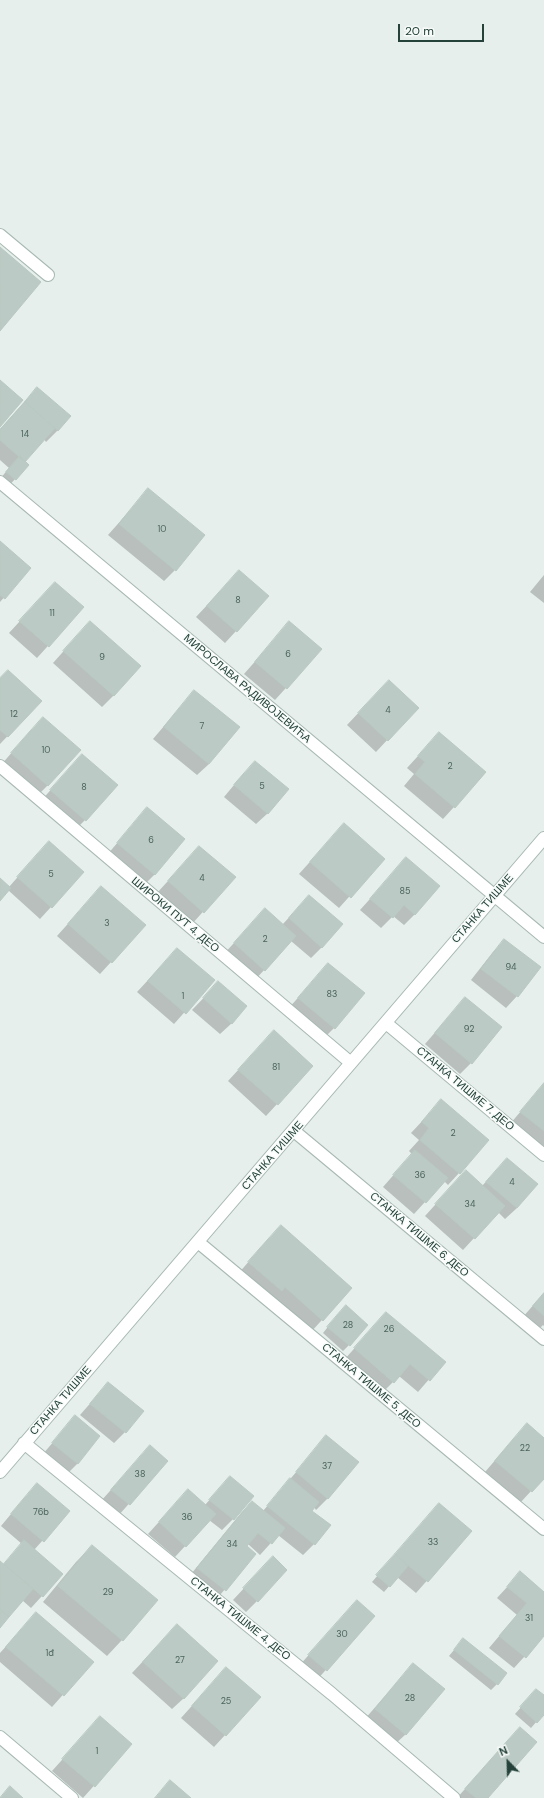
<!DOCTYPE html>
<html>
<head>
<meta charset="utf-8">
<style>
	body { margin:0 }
	#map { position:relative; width:544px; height:1798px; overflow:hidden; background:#e6efeb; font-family:"DM Sans",sans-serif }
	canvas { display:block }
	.north { position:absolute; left:488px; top:1742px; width:40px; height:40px; -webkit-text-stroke:3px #f7fbf9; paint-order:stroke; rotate:337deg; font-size:11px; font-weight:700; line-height:16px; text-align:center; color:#24423a }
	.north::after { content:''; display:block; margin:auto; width:14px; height:18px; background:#24423a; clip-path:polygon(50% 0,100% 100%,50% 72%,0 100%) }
	.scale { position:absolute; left:398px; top:24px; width:86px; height:18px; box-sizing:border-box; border:2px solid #24423a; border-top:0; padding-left:5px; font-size:12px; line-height:14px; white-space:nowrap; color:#24423a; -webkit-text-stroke:3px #f7fbf9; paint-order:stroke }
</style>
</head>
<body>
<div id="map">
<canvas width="544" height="1798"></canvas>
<div class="north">N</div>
<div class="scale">20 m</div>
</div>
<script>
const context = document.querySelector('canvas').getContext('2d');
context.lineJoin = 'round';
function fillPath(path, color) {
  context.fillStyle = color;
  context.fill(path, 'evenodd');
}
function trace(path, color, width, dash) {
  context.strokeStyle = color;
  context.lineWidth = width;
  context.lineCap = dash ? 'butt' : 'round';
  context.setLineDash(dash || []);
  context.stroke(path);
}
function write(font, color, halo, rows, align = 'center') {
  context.font = font + ' "DM Sans",sans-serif';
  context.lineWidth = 3;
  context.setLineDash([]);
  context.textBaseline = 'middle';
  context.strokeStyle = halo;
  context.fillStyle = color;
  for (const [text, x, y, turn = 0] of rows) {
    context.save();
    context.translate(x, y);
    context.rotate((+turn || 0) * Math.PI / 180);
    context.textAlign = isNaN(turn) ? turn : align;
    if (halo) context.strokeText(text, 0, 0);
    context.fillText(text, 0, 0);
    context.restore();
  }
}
const shadow = new Path2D(`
	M37,388L58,430L46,442L44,439L24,462L28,465L4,491L0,479L9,468L0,460V429Z
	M148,490L175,570L164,581L108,535Z
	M0,542L30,568L0,602Z
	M239,571L236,631L225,643L196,617Z
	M544,575V603L530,592Z
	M55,583L83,607L37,658L9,633Z
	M289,623L321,649L275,700L244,674Z
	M79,634L114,695L102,707L53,663Z
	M0,679L41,701L0,744Z
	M194,691L209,764L197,775L153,739Z
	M378,692L417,708L376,752L347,725Z
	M32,729L48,785L36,797L1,765Z
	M439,733L485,773L443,819L404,786L414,774L407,768Z
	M71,767L85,820L74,831L40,802Z
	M244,773L268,813L256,824L224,797Z
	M147,808L155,874L144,885L107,855Z
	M344,824L383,859L339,908L299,874Z
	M199,847L234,877L192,924L157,893Z
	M38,854L83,872L40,919L8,890L0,900V879L9,887Z
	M406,859L415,914L404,925L393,916L381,928L360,910Z
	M101,887L145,925L100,974L57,936Z
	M309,896L322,947L311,958L291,941L253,982L223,955L254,921L282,925Z
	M505,940L539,967L517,996L506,1008L471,980L493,952Z
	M177,949L213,980L174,1024L137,992Z
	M328,964L334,1028L323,1039L288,1009Z
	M218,983L232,1023L220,1034L192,1010Z
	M465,998L471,1063L460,1074L425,1044Z
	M263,1043L312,1066L266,1116L228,1081Z
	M544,1084V1151L510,1124Z
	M441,1101L459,1173L448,1185L444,1181L414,1214L383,1187L412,1154L409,1151L419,1140L411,1133Z
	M507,1159L517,1208L505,1219L498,1212L463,1250L425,1216L455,1183L482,1186Z
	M269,1238L351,1288L311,1332L238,1274Z
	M544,1293V1326L543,1325L537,1331L522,1318Z
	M340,1312L349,1345L343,1351L323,1333Z
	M386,1313L444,1362L418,1392L399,1376L382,1393L344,1360Z
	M108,1383L125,1432L114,1443L80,1415Z
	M75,1417L78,1463L67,1474L42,1455Z
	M516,1436L544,1439V1477L520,1503L485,1472Z
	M326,1437L328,1498L316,1510L314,1507L311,1511L314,1544L303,1555L278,1535L260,1555L248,1544L246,1546L255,1554L214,1602L187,1579L241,1513L252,1502L263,1511Z
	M150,1446L167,1461L118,1516L101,1501Z
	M230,1477L233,1519L222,1530L209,1520L175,1557L148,1534L177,1502L205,1505Z
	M26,1496L69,1511L34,1550L62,1574L31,1608L22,1600L0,1626V1562L3,1565L22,1544L1,1526Z
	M439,1504L471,1531L416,1593L397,1577L384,1592L372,1582Z
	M92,1546L122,1640L107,1656L43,1602L76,1562Z
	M262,1569L257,1601L246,1612L233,1600Z
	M520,1573L544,1593V1635L514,1668L489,1648L517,1615L497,1598Z
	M357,1601L374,1616L315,1682L298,1667Z
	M36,1613L92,1662L52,1707L0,1662V1653Z
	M177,1625L184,1698L172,1709L132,1673Z
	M463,1639L497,1684L491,1690L449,1656Z
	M413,1664L406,1734L394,1745L364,1720Z
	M226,1668L260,1697L214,1747L181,1718Z
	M531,1696H544V1713L531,1728L515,1714Z
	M100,1718L131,1744L83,1798L52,1771Z
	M520,1729L487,1798H457L508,1740Z`);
const building = new Path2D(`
	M0,247L41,282L0,331Z
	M0,380L23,400L0,427Z
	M37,387L71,416L58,431L25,402Z
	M25,402L55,428L25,462L0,440V430Z
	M20,456L29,465L16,480L6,472Z
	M148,488L205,535L176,571L119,524Z
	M0,541L31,568L5,599L0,595Z
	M239,570L269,596L237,632L207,606Z
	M55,582L84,607L49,647L19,621Z
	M90,621L141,666L114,696L63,651Z
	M289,621L322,649L287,689L255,662Z
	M8,670L42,701L8,737L0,730V678Z
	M389,680L419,708L388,741L358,713Z
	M194,690L240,727L209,764L164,727Z
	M43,717L81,750L48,786L11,753Z
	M439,732L486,772L455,808L415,774L425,762L418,756Z
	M82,754L118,785L86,821L50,790Z
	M255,761L289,789L268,814L234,785Z
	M147,807L185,839L155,875L117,843Z
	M344,823L385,859L351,898L310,862Z
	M49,841L84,872L52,908L17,877Z
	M199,846L236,877L204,913L168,881Z
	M406,857L440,886L415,915L404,905L393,918L370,899Z
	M0,878L11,888L0,901Z
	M101,886L146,925L112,963L68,924Z
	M309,895L343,924L322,948L289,918Z
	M265,908L296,936L265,971L234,943Z
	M504,939L541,967L518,997L481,969Z
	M177,948L215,980L186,1014L148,981Z
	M328,963L365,993L335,1029L298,998Z
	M218,981L247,1006L232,1024L203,998Z
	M465,997L502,1027L472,1064L435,1033Z
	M274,1030L313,1066L278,1105L238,1070Z
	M544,1083V1131L520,1112Z
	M441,1099L489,1140L460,1174L420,1140L429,1128L422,1122Z
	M415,1150L448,1178L426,1203L393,1175Z
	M507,1158L538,1184L517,1208L486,1182Z
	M466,1170L505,1206L475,1239L435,1204Z
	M281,1225L352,1288L323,1321L285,1287L282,1291L248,1262Z
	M544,1293V1316L533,1306Z
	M346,1305L368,1325L350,1346L327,1327Z
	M386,1312L446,1362L430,1381L410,1364L394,1383L354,1348Z
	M108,1382L144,1411L126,1433L90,1404Z
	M75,1415L100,1436L78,1464L52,1443Z
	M527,1423L544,1438V1479L532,1492L495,1461Z
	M326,1435L359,1462L328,1499L296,1472Z
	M150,1445L168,1461L130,1505L111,1490Z
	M230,1476L254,1496L234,1520L209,1500Z
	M290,1478L319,1502L312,1511L331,1525L315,1545L267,1506Z
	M37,1483L70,1511L44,1542L11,1514Z
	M188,1489L216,1514L186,1547L159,1522Z
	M252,1501L285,1528L272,1544L258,1533L247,1546L256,1554L226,1591L197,1568Z
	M439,1503L472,1531L428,1582L395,1554Z
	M24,1540L63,1574L43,1597L4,1564Z
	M92,1545L158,1600L123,1641L58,1586Z
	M395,1554L408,1566L390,1587L376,1575Z
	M273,1556L287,1570L258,1602L243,1588Z
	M0,1561L33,1589L9,1617L0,1609Z
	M520,1571L544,1592V1636L526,1658L499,1636L527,1603L507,1587Z
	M357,1600L375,1616L327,1671L308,1655Z
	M0,1609L9,1617L0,1628Z
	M36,1612L94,1662L64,1696L6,1647Z
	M177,1624L218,1661L184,1699L143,1662Z
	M463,1638L507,1673L498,1685L454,1650Z
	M413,1663L445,1689L406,1735L375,1709Z
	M226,1667L261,1697L226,1736L192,1706Z
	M536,1689L544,1695V1715L537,1723L520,1707Z
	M100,1716L132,1744L95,1787L62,1759Z
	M520,1727L537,1742L488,1798H476L465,1789Z
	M170,1780L191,1798H155Z
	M10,1786L23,1798H0Z`);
const service = new Path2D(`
	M0,235L48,275`);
const minor = new Path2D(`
	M0,482L544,937
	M0,766L351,1063
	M386,1023L544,1155
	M294,1131L544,1339
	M198,1242L544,1529
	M24,1443L332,1694L454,1798
	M0,1472L544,838
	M0,1737L72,1798`);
const numberNames = [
	["14",25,435],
	["10",162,530],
	["8",238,601],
	["11",52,614],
	["6",288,655],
	["9",102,658],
	["4",388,711],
	["12",14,715],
	["7",202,727],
	["10",46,751],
	["2",450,767],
	["5",262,787],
	["8",84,788],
	["6",151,841],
	["5",51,875],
	["4",202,879],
	["85",405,892],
	["3",107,924],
	["2",265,940],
	["94",511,968],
	["83",332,995],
	["1",183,997],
	["92",469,1030],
	["81",276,1068],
	["2",453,1134],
	["36",420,1176],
	["4",512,1183],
	["34",470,1205],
	["28",348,1326],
	["26",389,1330],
	["22",525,1449],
	["37",327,1467],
	["38",140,1475],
	["76b",41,1513],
	["36",187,1518],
	["33",433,1543],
	["34",232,1545],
	["29",108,1593],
	["31",529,1619],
	["30",342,1635],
	["1đ",50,1654],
	["27",180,1661],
	["28",410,1699],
	["25",226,1702],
	["1",97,1752]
];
const streetNames = [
	["МИРОСЛАВА РАДИВОЈЕВИЋА",247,689,40],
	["СТАНКА ТИШМЕ",483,909,-49],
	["ШИРОКИ ПУТ 4. ДЕО",175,915,40],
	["СТАНКА ТИШМЕ 7. ДЕО",465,1089,40],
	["СТАНКА ТИШМЕ",273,1156,-49],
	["СТАНКА ТИШМЕ 6. ДЕО",419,1235,40],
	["СТАНКА ТИШМЕ 5. ДЕО",371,1386,40],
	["СТАНКА ТИШМЕ",61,1401,-49],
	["СТАНКА ТИШМЕ 4. ДЕО",240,1619,39]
];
fillPath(shadow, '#0003');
fillPath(building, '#bbcac4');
trace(building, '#b8c9c2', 1);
trace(service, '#a8b8b2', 14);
trace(minor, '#a8b8b2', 14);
trace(service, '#fff', 12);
trace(minor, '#fff', 12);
write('9px', '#4a645c', null, numberNames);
write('11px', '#24423a', '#f7fbf9', streetNames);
</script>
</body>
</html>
